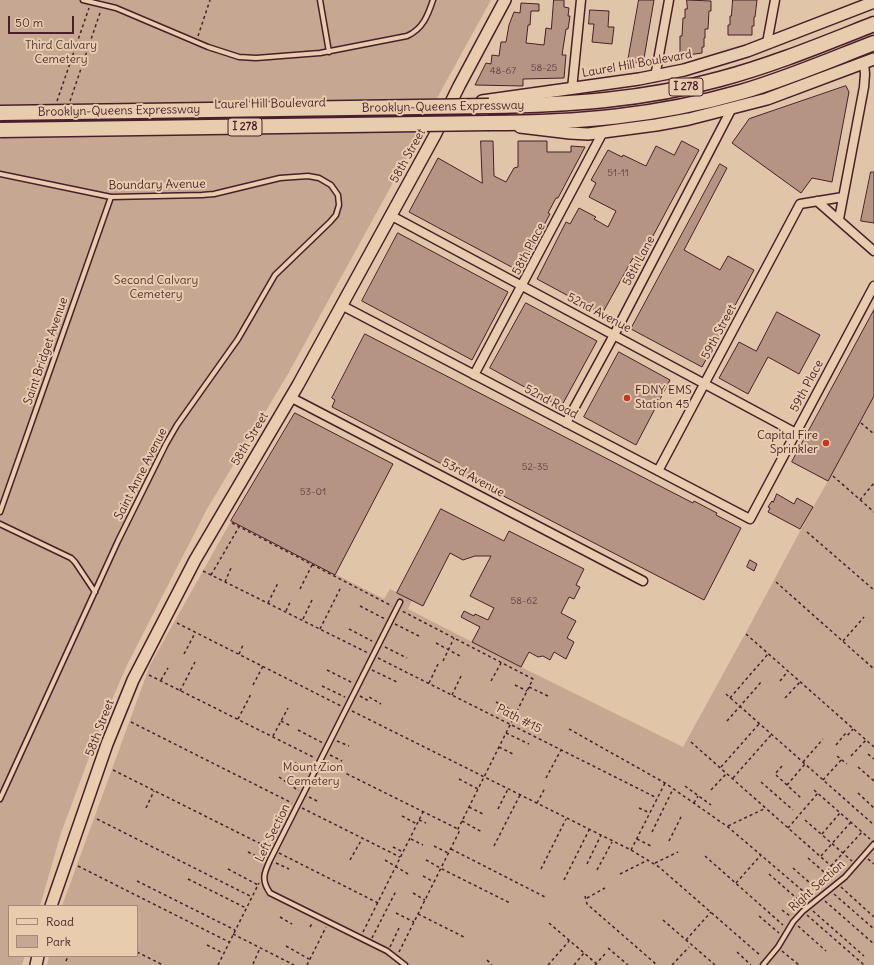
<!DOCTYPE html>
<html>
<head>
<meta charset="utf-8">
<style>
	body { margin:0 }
	#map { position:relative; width:874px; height:965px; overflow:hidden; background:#e1c5a9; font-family:Delius,sans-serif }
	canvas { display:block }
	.legend { position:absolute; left:8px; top:905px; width:130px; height:52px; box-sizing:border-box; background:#e7ccae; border:1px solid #a8877a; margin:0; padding:5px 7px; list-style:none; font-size:12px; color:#4a1f2b }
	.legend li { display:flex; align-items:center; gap:8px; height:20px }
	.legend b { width:20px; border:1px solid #a8877a }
	.scale { position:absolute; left:8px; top:16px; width:66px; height:18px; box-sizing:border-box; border:2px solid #4a1f2b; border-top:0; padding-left:5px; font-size:12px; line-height:14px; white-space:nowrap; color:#4a1f2b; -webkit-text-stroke:3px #e7ccae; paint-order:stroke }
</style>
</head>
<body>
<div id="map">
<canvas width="874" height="965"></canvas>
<ul class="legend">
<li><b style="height:5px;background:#e7ccae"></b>Road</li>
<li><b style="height:11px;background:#c5a792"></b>Park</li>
</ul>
<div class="scale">50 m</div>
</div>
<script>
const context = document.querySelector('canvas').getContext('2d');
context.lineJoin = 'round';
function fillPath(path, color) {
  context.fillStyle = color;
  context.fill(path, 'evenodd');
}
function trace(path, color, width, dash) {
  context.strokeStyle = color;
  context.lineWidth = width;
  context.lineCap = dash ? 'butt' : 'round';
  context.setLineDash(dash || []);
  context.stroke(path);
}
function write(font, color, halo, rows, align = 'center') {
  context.font = font + ' Delius,sans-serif';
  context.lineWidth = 4;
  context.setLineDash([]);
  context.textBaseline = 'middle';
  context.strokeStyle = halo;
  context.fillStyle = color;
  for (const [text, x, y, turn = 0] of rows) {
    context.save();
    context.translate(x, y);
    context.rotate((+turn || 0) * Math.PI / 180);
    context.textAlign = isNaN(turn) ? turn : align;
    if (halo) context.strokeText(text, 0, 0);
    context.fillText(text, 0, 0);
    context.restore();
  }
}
const green = new Path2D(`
	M0,0H491L436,100L0,106Z
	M423,128L288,374L207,509L128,663L103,720L61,833L40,906H9V956H25L22,965H0V135Z
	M874,396V965H47L49,956H137V906H62L150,665L231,521L384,599L390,589L412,600L408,609L521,667L683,747L750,625L813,507L828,481Z`);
const building = new Path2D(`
	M554,0H564V7L569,8L568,16H570L568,29H566L562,55H566L564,78L523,79V86L475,85L486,63L491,64L492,55L499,56L501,42H506L509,25L514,12L520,13L521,3L539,4V11H531L530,25H528L526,43L544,45L546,28L551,29Z
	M639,0H654L643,64L628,61Z
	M687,0L711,1V11H709L708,29H705V38H704V47H702V53L680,56V36H682L683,18H685V9H687Z
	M733,0H757L755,17H754V26H752V35H728V25H730V16H731Z
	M590,10L609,11L608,27H614L612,44L592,42L594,24H589Z
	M846,86L849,92L832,182L812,178L801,193L732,143L749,119Z
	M481,141H493L494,176L506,182L514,168L518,167V141H547V152H571V146L585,147L558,198H556L548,213L550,214L519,271L409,212L438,158L482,183Z
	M682,141L699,150L639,262L633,258L602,314L537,279L566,222L570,224L579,208L596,217L594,219L608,227L616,211L589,197L596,183L591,180L608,150L622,157L623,155L646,166L656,146L674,155Z
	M720,164L727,168L684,250L720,270L728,256L754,270L702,367L631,329Z
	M871,172H874V223L861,221Z
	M398,233L508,292L472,360L362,301Z
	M526,303L597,341L561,407L490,368Z
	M874,310V396L828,481L792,462Z
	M777,312L820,335L799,374L768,357L748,394L719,378L739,342L756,351Z
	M365,334L693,503L694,501L713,511L717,513L716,515L741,528L704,600L332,407L335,400L332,398Z
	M619,352L670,380L636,445L584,417Z
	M295,413L393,464L335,575L231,521Z
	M777,494L794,504L797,498L813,507L800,529L768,512L770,508L768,507L772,501L773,502Z
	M441,509L504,541L509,531L584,569L576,585L580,587L574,599L569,597L561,613L576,621L567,638L574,642L566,659L554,652L550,660L543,656L538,657L529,652L521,667L472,642L480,627L461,617L464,611L474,616L475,614L488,620L494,608L470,596L491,556H475L463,560L450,553L423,606L397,593Z
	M750,560L757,564L754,571L747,567Z`);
const path = new Path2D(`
	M198,36L210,0
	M57,101L89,8
	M70,101L101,10
	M861,423L874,434
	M833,476L874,512
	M860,500L874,483
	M232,523L392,606
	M807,532L874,590
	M203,571L368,653
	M211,575L239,527
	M225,582L231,568
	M776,582L874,669
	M300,589L312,565
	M268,603L278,583
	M360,606L385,619
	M286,611L291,600
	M303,619L313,598
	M177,623L341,706
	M395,624L419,636
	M320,629L341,587
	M349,629L372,641
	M746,634L874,747
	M843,641L864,617
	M436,643L460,656
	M385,647L407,658
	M184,654L195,633
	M239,654L243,645
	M378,658L657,798
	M443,661L454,638
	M327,670L353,683
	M372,670L399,683
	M149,675L315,758
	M161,680L168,668
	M491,681L501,663
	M780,681L788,671
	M429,683L439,662
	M253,685L263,666
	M515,685L527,691
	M322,686L345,697
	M529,687L550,697
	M180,691L195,662
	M726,694L874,825
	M452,695L462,674
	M360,696L367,700L369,697L381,704
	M730,698L768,654
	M785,698L800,682
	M496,702L517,713
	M352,711L631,850L659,867L761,956
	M238,719L251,694
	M281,721L291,726
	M727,721L762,681
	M131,722L292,803
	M569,729L665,783L728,827L810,897
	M298,730L323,743
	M506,733L529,744
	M273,736L288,708
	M337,741L349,746
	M691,742L839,873
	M836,745L845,734L847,736L853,729
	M499,747L513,754
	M868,754L874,759
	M330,755L342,761
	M837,756L847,764
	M851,756L866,740
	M803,762L823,739
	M295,763L309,770
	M325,763L458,829
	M782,766L775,774L801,798
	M721,767L759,724
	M858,767L874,781
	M113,770L269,848
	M279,777L299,791
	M546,778L561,750
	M733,778L771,735
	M459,779L478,789
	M823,780L842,759
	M761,782L793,810
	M787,785L805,764
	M685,786L711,805
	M711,790L726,774
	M814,790L870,839
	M858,793L874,808
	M309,797L319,802
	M537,803L545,788
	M694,803L698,796
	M469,807L483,814
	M146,808L154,791
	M302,808L400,857
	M639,808L650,813
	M498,809L508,789
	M402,816L417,824
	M97,819L252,897
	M419,820L426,823
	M805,820L852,861
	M462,821L482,832
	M728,826L766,808
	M788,828L818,793
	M652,832L673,789
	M822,834L840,813
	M411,839L423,845
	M637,839L651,846
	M669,841L682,815
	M434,846L448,853
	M494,846L520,795
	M393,847L403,852
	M451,849L545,897
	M631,850L665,783
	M248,852L264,860
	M279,853L378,903
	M705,856L783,925
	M821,856L851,822
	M808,858L832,879
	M868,859L874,864
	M350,860L362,839
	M385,860L408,874
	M426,860L442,869L510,903
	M276,863L289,869
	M655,863L678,852
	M587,864L601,835
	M78,866L229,942
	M831,866L862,832
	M793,868L819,891
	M228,869L258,885
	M541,869L566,819
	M597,870L612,842
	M620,874L648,860
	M769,874L802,903
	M423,876L434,882
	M188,879L246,908
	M564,880L589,830
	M137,881L235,930
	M736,883L761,855
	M841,887L874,917
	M413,893L425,900
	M834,894L874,929
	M585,896L587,904L657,965
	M587,898L605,888
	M825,901L874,944
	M782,910L790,916
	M813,911L864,956
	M396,913L414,922
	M418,914L466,938
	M807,915L863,964L862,965
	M759,916L779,933
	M280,917L292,924
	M663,920L715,965
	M549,923L598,965
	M798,926L826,951
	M310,927L313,922
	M363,932L423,812
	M233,934L294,965
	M372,938L396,891
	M686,940L711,912
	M207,945L223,953
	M286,946L309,959
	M390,947L399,928
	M608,948L628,965
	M782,951L799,965
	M137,952L163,965
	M399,952L460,830L458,829L533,679L402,611
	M737,952L751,965
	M487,960L492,965
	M66,961L68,956
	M253,964L260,948
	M218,965L259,883
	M307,965L326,927
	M548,965L569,941
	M574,965L584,953
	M595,965L605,954
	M672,965L689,947`);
const service = new Path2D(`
	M83,0L116,8L208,47L239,57L256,58L320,53L407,36C423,29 428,15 433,0
	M320,0L329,52
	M0,174L111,197L202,195L214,194L280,178L308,176L319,178L331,185L338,195L339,205L336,215L330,222L275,275L238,339L177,425L166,444L118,541L0,799
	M0,512L111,197
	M0,524L71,558L75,562L95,592
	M400,602L270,860C264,873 261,880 270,893L387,951L405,965
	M763,965L778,947L793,922L803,911L845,877L874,844`);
const minor = new Path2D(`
	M767,43L775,0
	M655,77L669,0
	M572,89L581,0
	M817,201L874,251
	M390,215L796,433
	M839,219L864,87L865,74L864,63
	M341,305L750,519L874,286
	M474,375L603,132
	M290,397L643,581
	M566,423L614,335L732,108
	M658,471L800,204L843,197`);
const secondary = new Path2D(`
	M482,101L639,79L684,70L747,51L874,2
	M0,121L445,114L451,111
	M520,127L570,133L588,134L656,125L689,119L767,99L874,59
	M51,906L107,744L133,680L195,560L298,385L435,135L459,86L505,0
	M36,965L38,956`);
const motorway = new Path2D(`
	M489,106C567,105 644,100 720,79C773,65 823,44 874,24
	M489,123C576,123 657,116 741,92C786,79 830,60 874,43`);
const motorwayBridge = new Path2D(`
	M0,113L489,106
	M0,130L489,123`);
const markers = [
	[627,398,4,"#c8321e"],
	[826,443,4,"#c8321e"]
];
const numberNames = [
	["58-25",544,68],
	["48-67",503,71],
	["51-11",618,173],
	["52-35",535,467],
	["53-01",313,492],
	["58-62",524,601]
];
const shields = [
	[686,87,34],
	[245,127,34]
];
const shieldNames = [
	["I 278",686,87],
	["I 278",245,127]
];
const parkNames = [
	["Third Calvary",61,46],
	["Cemetery",61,60],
	["Second Calvary",156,281],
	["Cemetery",156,295],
	["Mount Zion",313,768],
	["Cemetery",313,782]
];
const streetNames = [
	["Laurel Hill Boulevard",637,64,-10],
	["Laurel Hill Boulevard",270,104,-1],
	["Brooklyn-Queens Expressway",443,107,-1],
	["Brooklyn-Queens Expressway",119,111,-1],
	["58th Street",408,156,-61],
	["Boundary Avenue",157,185,-1],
	["58th Place",529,249,-62],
	["58th Lane",639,261,-62],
	["52nd Avenue",599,313,28],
	["59th Street",719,332,-62],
	["Saint Bridget Avenue",46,351,-71],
	["59th Place",807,386,-62],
	["52nd Road",551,402,28],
	["58th Street",250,439,-59],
	["Saint Anne Avenue",141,474,-63],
	["53rd Avenue",473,478,28],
	["Path #15",519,719,27],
	["58th Street",100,728,-69],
	["Left Section",273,833,-64],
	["Right Section",817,886,-42]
];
const poiNames = [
	["FDNY EMS",635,391],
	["Station 45",635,405],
	["Capital Fire",818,436,"right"],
	["Sprinkler",818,450,"right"]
];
fillPath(green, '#c5a792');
fillPath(building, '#b59484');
trace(building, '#4a1f2b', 1);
trace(service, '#4a1f2b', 7);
trace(minor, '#4a1f2b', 11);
trace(secondary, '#4a1f2b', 14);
trace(motorway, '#4a1f2b', 17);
trace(path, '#4a1f2b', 1.5, [3, 3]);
trace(service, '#e7ccae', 4);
trace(minor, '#e7ccae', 8);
trace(secondary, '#e7ccae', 11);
trace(motorway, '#e7ccae', 14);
trace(motorwayBridge, '#4a1f2b', 17, []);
trace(motorwayBridge, '#e7ccae', 14);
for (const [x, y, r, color] of markers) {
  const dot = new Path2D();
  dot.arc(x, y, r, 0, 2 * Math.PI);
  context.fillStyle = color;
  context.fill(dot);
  trace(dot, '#e7ccae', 1.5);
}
write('10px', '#653c41', null, numberNames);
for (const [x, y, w] of shields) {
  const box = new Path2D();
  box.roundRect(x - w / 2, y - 9, w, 18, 3);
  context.fillStyle = '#e7ccae';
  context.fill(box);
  trace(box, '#4a1f2b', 1);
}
write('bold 11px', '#4a1f2b', null, shieldNames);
write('12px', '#5c333a', '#e7ccae', parkNames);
write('12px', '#4a1f2b', '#e7ccae', streetNames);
write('12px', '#4a1f2b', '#e7ccae', poiNames, 'left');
</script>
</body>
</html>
